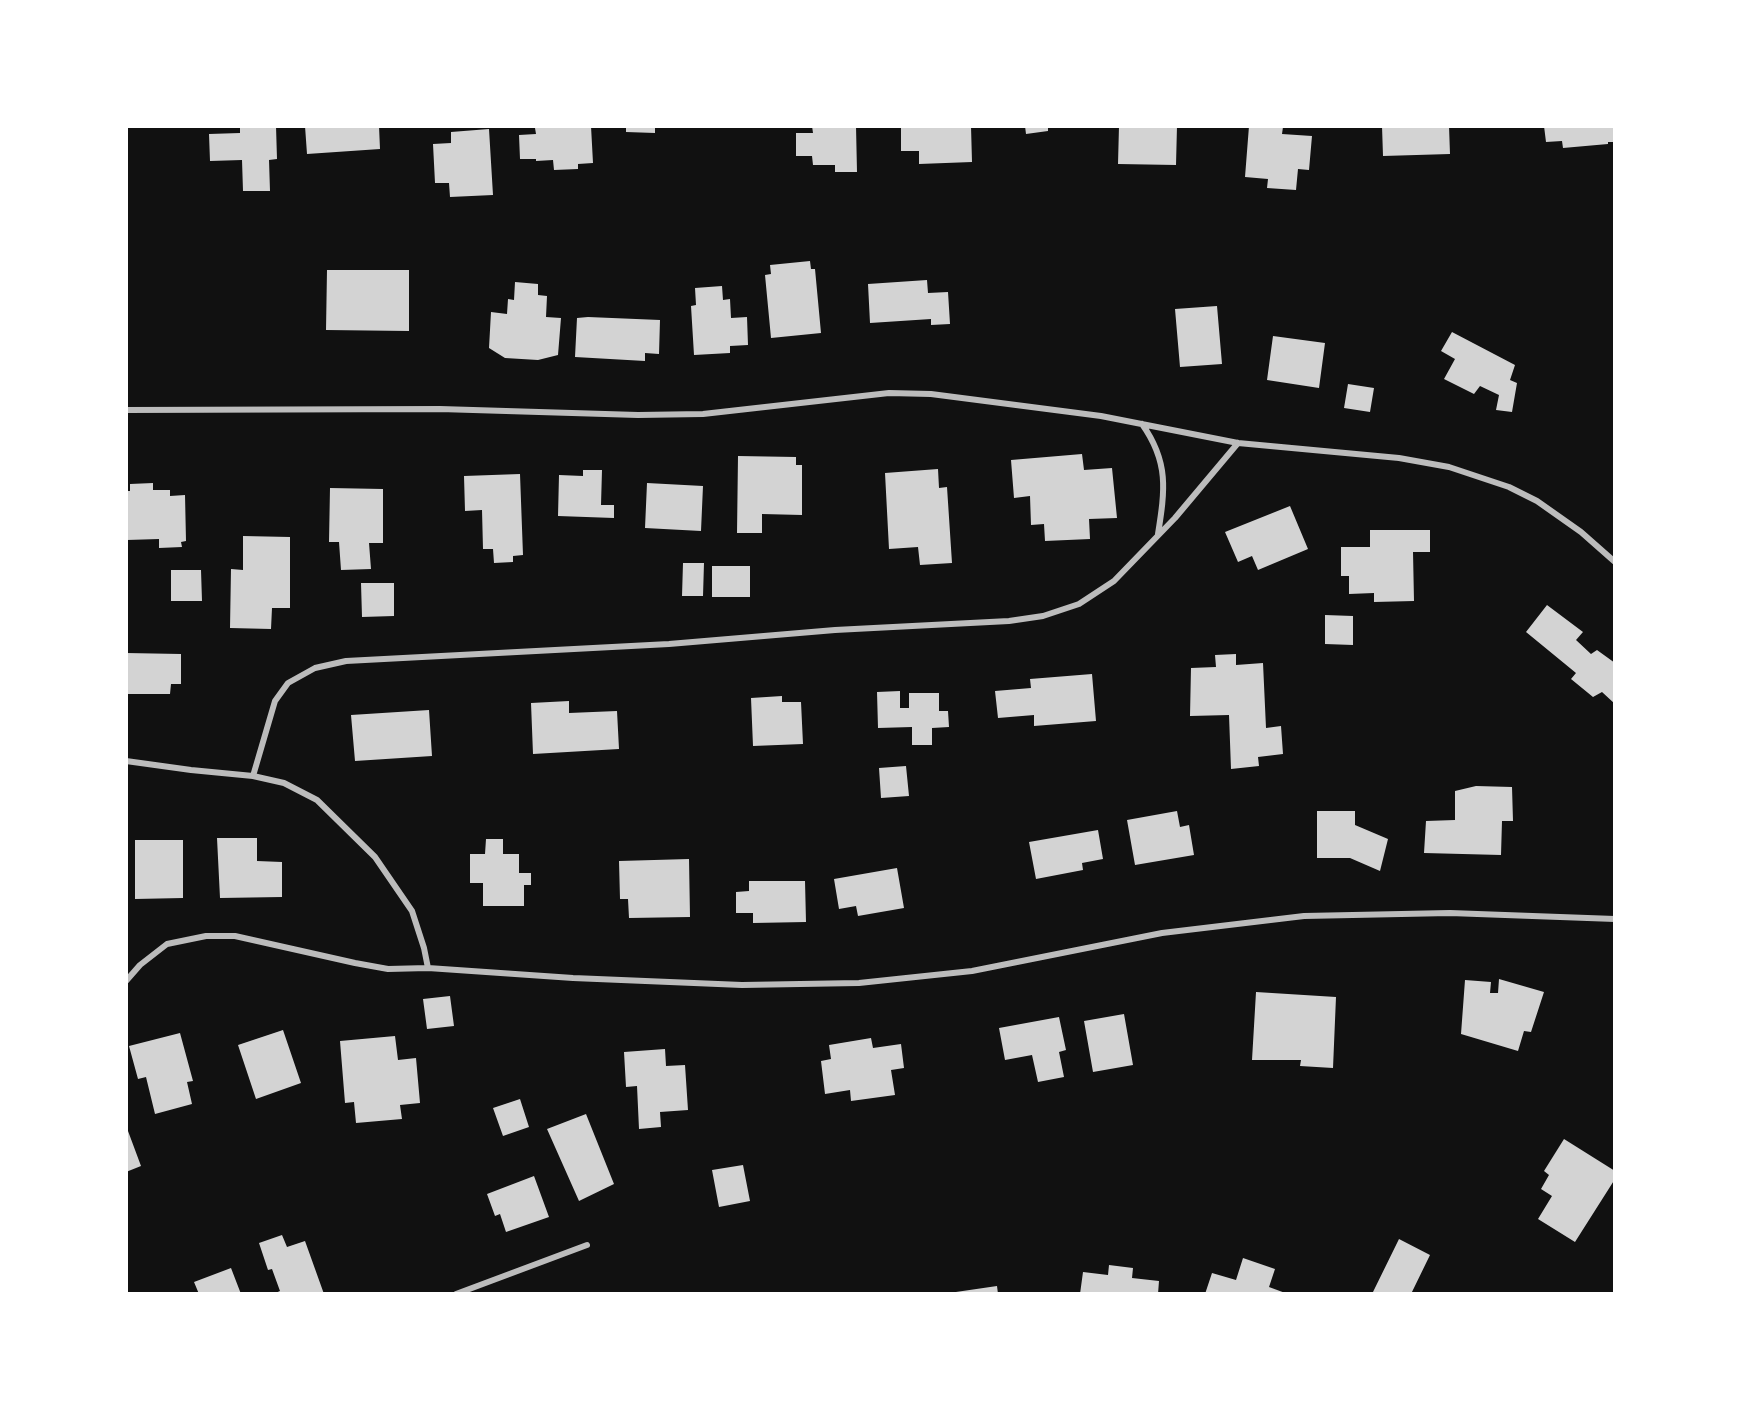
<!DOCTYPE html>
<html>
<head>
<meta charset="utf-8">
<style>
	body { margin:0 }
	#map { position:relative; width:1741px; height:1420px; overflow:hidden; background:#111; font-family:"Golos Text",sans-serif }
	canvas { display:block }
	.frame { position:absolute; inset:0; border:128px solid #fff; pointer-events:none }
</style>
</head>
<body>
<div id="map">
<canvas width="1741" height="1420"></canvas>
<div class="frame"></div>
</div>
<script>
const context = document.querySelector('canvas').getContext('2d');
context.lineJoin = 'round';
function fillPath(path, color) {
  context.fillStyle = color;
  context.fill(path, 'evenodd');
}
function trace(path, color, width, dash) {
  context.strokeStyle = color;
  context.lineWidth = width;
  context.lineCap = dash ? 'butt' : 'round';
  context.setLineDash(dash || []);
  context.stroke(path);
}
const building = new Path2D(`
	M240,126H276L277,159L269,160L270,191H243L242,160L210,161L209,134L240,133Z
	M305,126H379L380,149L307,154Z
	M591,126L593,163L578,164V169L554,170L553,160L536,161V159H520L519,135L536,134L535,128Z
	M626,126H655V133L626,132Z
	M812,126H856L857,172H835V165H813L812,156H796V133H813Z
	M901,126H971L972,162L919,164V151H901Z
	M1025,126H1048V131L1026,134Z
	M1119,126H1177L1176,165L1118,164Z
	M1249,126L1283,127L1282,134L1312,136L1309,170L1298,169L1296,190L1267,188L1268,179L1245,177Z
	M1382,126H1449L1450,154L1383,156Z
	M1544,126H1615V142H1608V144L1563,148L1562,141L1546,142Z
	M489,129L493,195L450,197L449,183H435L433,144L451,143V132Z
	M810,261L811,269H815L821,333L771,338L765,275L771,274L770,265Z
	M327,270H409V331L326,330Z
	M927,280L928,293L948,292L950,324L931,325V319L870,323L868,284Z
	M515,282L538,284V295L547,296L546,317L561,318L558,355L538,360L505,358L489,348L491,312L507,314L508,299L514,300Z
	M722,286L723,300L730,299L731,318L747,317L748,345L730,346V353L694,355L691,306L696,305L695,288Z
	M1217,306L1222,364L1180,367L1175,309Z
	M588,317L660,320L659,354L645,353V361L575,357L577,318Z
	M1452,332L1515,365L1510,380L1517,383L1512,412L1496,410L1499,395L1480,386L1474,394L1444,379L1455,359L1441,351Z
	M1273,336L1325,343L1319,388L1267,380Z
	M1348,384L1374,388L1370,412L1344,408Z
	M1082,454L1084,470L1112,468L1117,518L1089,519L1090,539L1045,541L1044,524L1031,525L1030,496L1014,498L1011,460Z
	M738,456L796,457V465H802V515L762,514V533H737Z
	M938,469L939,488L947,487L952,563L920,565L918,547L889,549L885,473Z
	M583,470H602L601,505H614V518L558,516L559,475L583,476Z
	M520,474L523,555L513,556V562L494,563L493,549H483L482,510L465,511L464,476Z
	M153,483V490H170V496L185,495L186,541L181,542L182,547L159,548V539L127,540L126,491H130V484Z
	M647,483L703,486L701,531L645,528Z
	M330,488L383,489V543H369L371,569L341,570L339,542H329Z
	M1290,506L1308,549L1258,570L1252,556L1238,562L1225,532Z
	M1370,530H1430V552H1413L1414,601L1374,602V593L1349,594V576H1341V547H1370Z
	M243,536L290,537V608H272L271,629L230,628L231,569L243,570Z
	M683,563H704L703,596H682Z
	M712,566H750V597H712Z
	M171,570H201L202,601H171Z
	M361,583H394V616L362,617Z
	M1547,605L1583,632L1576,640L1591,654L1597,650L1615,663V704L1602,692L1593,697L1571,679L1576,673L1526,632Z
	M1325,615L1353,616V645L1325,644Z
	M126,653L181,654V684H171L170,694H126Z
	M1236,654V665L1263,663L1266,728L1281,726L1283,754L1258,757L1259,766L1231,769L1229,715L1190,716L1191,668L1216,667L1215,655Z
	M1092,674L1096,721L1034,726V715L998,718L995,691L1031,688L1030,679Z
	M900,691V708H909V693H939V711H948L949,727L932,728V745H912V727L878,728L877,692Z
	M782,696V702H801L803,744L753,746L751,698Z
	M569,701V713L617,711L619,749L533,754L531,703Z
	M429,710L432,756L355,761L351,715Z
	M906,766L909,796L881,798L879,768Z
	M1476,786L1512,787L1513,821H1502L1501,855L1424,853L1426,821L1455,820V791Z
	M1177,811L1180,827L1189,825L1194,855L1135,865L1127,820Z
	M1317,811H1355V825L1388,839L1380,871L1350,858H1317Z
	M1098,830L1103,859L1082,863L1083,870L1036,879L1029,842Z
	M217,838H257V861L282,862V897L220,898Z
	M486,839H503V854H519V873H531V885H524V906H483V883H470V854H485Z
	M135,840H183V898L135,899Z
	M689,859L690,917L629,918L628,899H620L619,861Z
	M897,868L904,908L858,916L856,906L839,909L834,879Z
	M749,881H805L806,922L753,923V913H736V892L749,891Z
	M1499,979L1544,992L1531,1032L1524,1031L1518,1051L1461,1034L1465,980L1491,982L1490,993H1498Z
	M1256,992L1336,997L1333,1068L1300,1066L1301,1060H1252Z
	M450,996L454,1026L427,1029L423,999Z
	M1124,1014L1133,1065L1093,1072L1084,1021Z
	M1059,1017L1066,1050L1059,1052L1064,1077L1038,1082L1032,1055L1005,1060L999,1028Z
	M283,1030L301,1083L256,1099L238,1045Z
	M180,1033L193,1081L187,1082L192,1104L155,1114L146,1077L138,1079L129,1046Z
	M395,1036L398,1060L416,1058L420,1103L400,1105L402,1119L356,1123L354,1102L345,1103L340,1041Z
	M871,1038L873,1048L901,1044L904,1068L891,1070L895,1095L851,1101L850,1090L825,1094L821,1061L831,1059L829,1045Z
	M665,1049L666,1066L685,1065L688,1110L660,1112L661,1127L639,1129L637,1086L626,1087L624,1052Z
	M520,1099L529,1127L503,1136L493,1108Z
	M586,1114L614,1184L579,1201L547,1129Z
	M128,1131L141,1166L126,1172V1132Z
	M1564,1139L1615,1171V1179L1575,1242L1538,1219L1552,1196L1541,1189L1549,1175L1544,1171Z
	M743,1165L750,1201L719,1207L712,1170Z
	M534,1176L549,1217L506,1232L500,1214L495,1216L487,1194Z
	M282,1235L287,1247L305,1241L324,1294H273L280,1291L272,1269L268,1270L259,1243Z
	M1399,1239L1430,1255L1411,1294H1372Z
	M1243,1258L1275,1269L1269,1287L1288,1294H1205L1212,1273L1236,1280Z
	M1109,1265L1133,1268L1132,1278L1159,1281L1158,1294H1080L1083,1272L1108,1275Z
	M231,1268L241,1294H199L194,1282Z
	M997,1286L998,1294H949V1293Z`);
const minor = new Path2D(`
	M126,410L440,409L638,415L703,414L889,393L931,394L1101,416L1238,443L1399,458L1449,467L1509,487L1537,501L1581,532L1615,562
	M1142,424C1169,462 1165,490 1158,534
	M126,761L191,770L253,776L275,701L288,683L315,668L346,661L669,644L835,630L1009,621L1043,616L1079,604L1114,581L1175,518L1238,443
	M253,776L284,783L317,800L375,857L412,911L424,948L428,968
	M126,981L140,965L167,944L206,936H235L355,963L388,969L428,968L573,978L742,985L859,983L972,971L1162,933L1304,916L1450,913L1615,919
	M456,1294L587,1245`);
fillPath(building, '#d3d3d3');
trace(minor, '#bcbcbc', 6);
</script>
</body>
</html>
